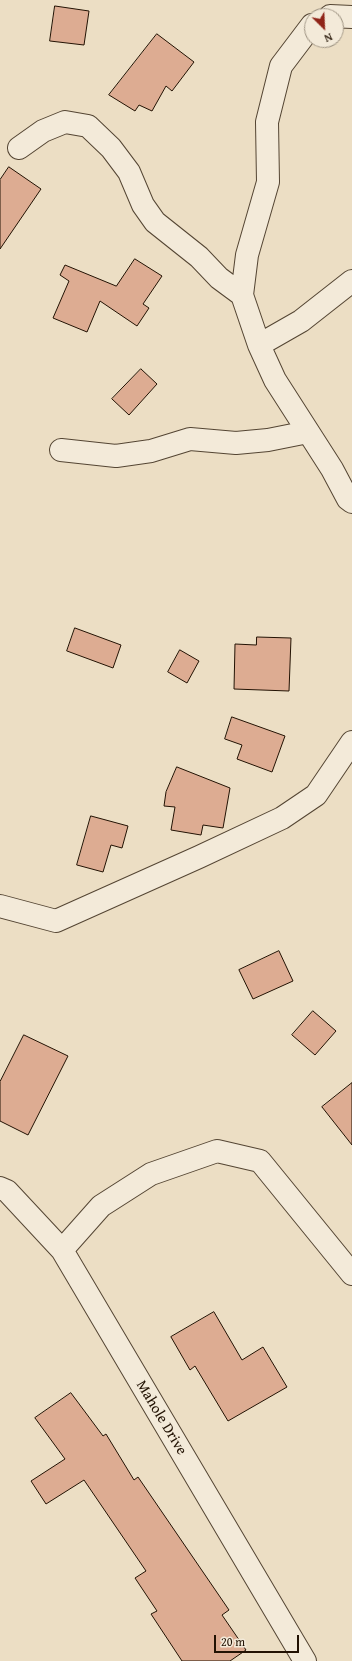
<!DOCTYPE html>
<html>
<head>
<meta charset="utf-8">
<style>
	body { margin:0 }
	#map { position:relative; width:352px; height:1661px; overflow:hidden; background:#ecdec4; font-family:"Gentium Book Plus",serif }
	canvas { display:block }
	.north { position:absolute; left:304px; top:8px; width:40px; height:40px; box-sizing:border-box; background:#f3ead9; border:1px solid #9f9483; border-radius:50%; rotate:156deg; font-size:11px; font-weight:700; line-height:16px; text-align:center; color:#221203 }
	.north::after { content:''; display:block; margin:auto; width:14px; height:18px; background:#8f2418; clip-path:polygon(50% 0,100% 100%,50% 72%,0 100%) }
	.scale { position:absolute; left:214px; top:1635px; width:85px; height:18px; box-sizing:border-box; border:2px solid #221203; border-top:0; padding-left:5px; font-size:12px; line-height:14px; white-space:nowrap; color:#221203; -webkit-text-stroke:3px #f3ead9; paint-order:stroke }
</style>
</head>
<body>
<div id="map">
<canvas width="352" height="1661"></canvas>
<div class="north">N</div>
<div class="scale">20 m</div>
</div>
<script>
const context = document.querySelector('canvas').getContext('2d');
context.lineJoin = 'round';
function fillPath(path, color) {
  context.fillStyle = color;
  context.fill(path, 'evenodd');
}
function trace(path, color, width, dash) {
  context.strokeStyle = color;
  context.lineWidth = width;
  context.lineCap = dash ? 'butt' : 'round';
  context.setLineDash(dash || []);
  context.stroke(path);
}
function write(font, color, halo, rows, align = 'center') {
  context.font = font + ' "Gentium Book Plus",serif';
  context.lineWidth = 3;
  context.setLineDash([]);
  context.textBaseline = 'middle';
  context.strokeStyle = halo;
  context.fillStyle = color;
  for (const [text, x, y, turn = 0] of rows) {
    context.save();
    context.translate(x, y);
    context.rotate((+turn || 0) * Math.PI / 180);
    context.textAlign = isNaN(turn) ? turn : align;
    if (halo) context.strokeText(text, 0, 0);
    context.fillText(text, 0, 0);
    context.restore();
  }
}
const building = new Path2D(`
	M55,6L89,11L84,45L50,41Z
	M157,34L194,62L172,91L166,86L152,111L139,105L135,111L109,95Z
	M9,167L41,189L0,249V180Z
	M135,259L162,276L143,304L149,308L137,326L100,301L87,332L53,318L69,281L60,275L65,265L116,286Z
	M141,369L157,384L129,415L112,399Z
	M75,628L121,645L113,668L67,651Z
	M257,637L291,638L289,691L234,689L235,644L256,645Z
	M180,650L199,661L187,683L168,672Z
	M232,717L285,736L272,772L237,759L242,745L225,739Z
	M177,767L230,788L223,828L203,825L201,835L171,830L175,807L164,806L166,792Z
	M91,816L128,826L122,848L111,845L103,872L77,865Z
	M279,951L293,981L253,999L239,970Z
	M313,1011L336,1031L315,1055L292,1035Z
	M24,1035L68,1056L28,1135L0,1121V1082Z
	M352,1083V1145L322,1107Z
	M214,1312L242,1360L263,1347L287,1387L228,1421L195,1366L190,1370L171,1337Z
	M71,1393L103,1436L106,1434L134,1480L138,1477L229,1610L222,1615L246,1650L230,1661H182L151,1614L157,1611L135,1578L146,1571L84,1480L46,1504L31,1481L65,1459L35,1418Z`);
const street = new Path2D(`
	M330,16L352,17
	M312,25L281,66L267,122L268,182L247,255L242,295L259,345L275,380L332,469L348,499L352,502
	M19,148L43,131L65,122L88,126L111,148L129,172L143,205L155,222L199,257L219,278L242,295
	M259,345L301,321L352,281
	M61,450L116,456L151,451L190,439L236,443L268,440L308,432
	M0,906L56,921L199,857L282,818L316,795L352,742
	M0,1188L7,1191L62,1250L305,1661
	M62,1250L101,1206L151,1174L217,1151L260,1161L352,1274`);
const streetNames = [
	["Mahole Drive",161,1418,59]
];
fillPath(building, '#ddac92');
trace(building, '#221203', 1);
trace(street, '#544533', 24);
trace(street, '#f3ead9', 22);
write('15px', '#221203', '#f3ead9', streetNames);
</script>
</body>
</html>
